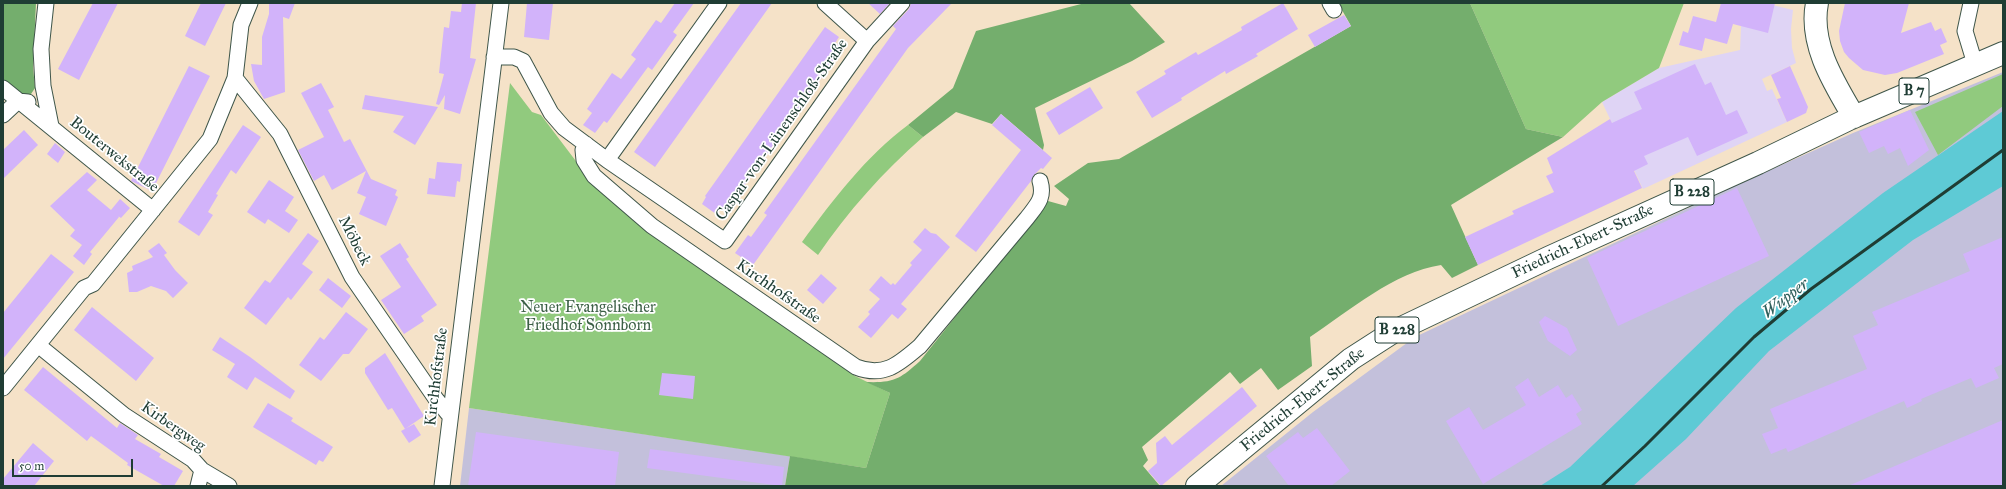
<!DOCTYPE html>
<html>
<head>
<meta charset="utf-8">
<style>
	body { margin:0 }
	#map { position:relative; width:2006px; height:489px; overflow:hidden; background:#f5e2c8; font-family:"IM FELL Great Primer",serif }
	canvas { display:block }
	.frame { position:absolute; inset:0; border:4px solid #1f3d34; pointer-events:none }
	.scale { position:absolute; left:12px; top:459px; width:121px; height:18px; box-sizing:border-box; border:2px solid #1f3d34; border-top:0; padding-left:5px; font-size:12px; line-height:14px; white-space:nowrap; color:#1f3d34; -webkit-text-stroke:3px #fff; paint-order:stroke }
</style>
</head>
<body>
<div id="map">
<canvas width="2006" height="489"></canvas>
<div class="frame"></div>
<div class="scale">50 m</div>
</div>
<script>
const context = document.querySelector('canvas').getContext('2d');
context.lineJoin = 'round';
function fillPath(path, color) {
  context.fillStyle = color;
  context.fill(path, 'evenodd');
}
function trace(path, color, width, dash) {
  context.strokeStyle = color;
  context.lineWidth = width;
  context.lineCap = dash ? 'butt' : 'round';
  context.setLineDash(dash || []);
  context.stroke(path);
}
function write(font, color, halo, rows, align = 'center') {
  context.font = font + ' "IM FELL Great Primer",serif';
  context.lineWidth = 3.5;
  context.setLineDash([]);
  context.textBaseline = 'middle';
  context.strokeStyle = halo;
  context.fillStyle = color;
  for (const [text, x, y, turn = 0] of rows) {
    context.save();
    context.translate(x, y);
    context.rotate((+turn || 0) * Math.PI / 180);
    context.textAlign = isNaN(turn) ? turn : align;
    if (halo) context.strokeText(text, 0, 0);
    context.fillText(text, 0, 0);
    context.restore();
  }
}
const built = new Path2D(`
	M1742,3H1764L1793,10L1791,29L1792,48L1796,63L1762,79L1767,91L1772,89L1787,122L1643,189L1602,102L1659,68L1740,50Z`);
const industrial = new Path2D(`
	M2003,72V486H1221L1313,412L1415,337L1739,184L1853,133Z
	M469,408L790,456L785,486H460Z`);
const green = new Path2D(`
	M1470,3H1684L1659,68L1602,102L1563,137L1526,129Z
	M2003,74V106L1938,155L1915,112Z
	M510,83L532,112L541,115L591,181L648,229L855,376L890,393L866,468L469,408Z
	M908,125L923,137C883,172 848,211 818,255L802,242C833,200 866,156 908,125Z`);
const forest = new Path2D(`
	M3,3H36L33,67L35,88L31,94L24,96L3,81Z
	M1085,3H1129L1165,42L1132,61L1035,108L1044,145L1043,150L1001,114L992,124L956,112L923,137L908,125L953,88L976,31Z
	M1338,3H1470L1526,129L1563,137L1451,205L1478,265L1452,278L1441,265C1394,272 1349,311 1310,337L1312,366L1278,390L1261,368L1240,384L1230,372L1142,447L1148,460L1143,466L1160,486H785L790,456L866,468L890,393L866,382C894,383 900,379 920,361L1048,201L1066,206L1069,199L1054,186L1088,163L1119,159L1351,26Z`);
const water = new Path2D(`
	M2003,111V186L1913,240L1769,351L1686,439L1633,486H1540L1570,467L1736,308L1883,193Z`);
const building = new Path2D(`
	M93,3H118L79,80L58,69Z
	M201,3H226L205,46L185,36Z
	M269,3H295L289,19L283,17L285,92L264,99L254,81L251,64L262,65V37L269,14Z
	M462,3H476L470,58L476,59L460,114L444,109L445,95L439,105L436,104L444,74L439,73L444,27L449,28L451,11L461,12Z
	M527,3H553L549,40L524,37Z
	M675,3H694L673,32L677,35L652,70L648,67L607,123L604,121L595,133L583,125L592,113L587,109L612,73L621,79L636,59L631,55L656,20L661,23Z
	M741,3H772L655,167L634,152Z
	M868,3H890L880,14Z
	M911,3H952L908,48L753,265L735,253L748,235L751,237L767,215L764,213L896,29L893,26L909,9Z
	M1283,3L1298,29L1256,54L1258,56L1226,74L1225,71L1181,98L1182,100L1152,118L1136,92L1166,74L1164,71L1196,52L1198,55L1221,42L1242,30L1241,27Z
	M1721,3H1775L1768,33L1733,24L1727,44L1705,38L1702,51L1679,45L1683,31L1688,33L1693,16L1716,22Z
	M1845,3H1909L1901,33L1931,22L1935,31L1941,28L1947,42L1940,45L1944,54L1897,73L1885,75L1863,70L1849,58L1844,52L1840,41L1839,31Z
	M1344,15L1351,26L1315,47L1308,35Z
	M825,27L839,37L835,43L841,47L836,53L838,55L726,211L721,207L716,214L702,204L706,197L705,196Z
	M1695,64L1705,85L1711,82L1726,115L1737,110L1748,133L1697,156L1688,137L1644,156L1648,164L1634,171L1642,188L1478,265L1465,237L1514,214L1512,211L1554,192L1546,176L1553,173L1547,158L1610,119L1612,123L1642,109L1634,92Z
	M189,66L210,76L152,191L131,181Z
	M1790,66L1808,107L1806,113L1787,122L1777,99L1781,98L1771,75Z
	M321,83L334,107L328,110L344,142L350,139L371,179L397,190L395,195L398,197L386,226L359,214L366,197L357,193L366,171L332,190L324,175L314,181L298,150L324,137L301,93Z
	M1090,87L1103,108L1059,135L1046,113Z
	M365,95L438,107L415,145L393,132L404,116L362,109Z
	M1910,110L1929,150L1908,166L1900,148L1888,154L1884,146L1869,153L1859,132Z
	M1001,114L1052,158L1043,169L1041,168L1034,175L1031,181L976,252L955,236L1021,150L992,125Z
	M243,125L261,137L236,174L231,170L216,194L218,195L208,212L213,215L199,236L178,222Z
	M24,130L38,145L3,179V150Z
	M55,143L65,152L58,163L47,154Z
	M437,162L462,164L460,182L457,181L455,197L427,194L429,178L435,179Z
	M87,172L97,180L87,190L111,210L120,199L130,208L121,218L118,216L119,217L90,252L92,254L84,265L73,256L82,245L70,236L75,230L50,206Z
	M269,180L294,197L285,211L298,220L289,233L268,219L265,224L247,212Z
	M1737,188L1769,256L1618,326L1587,258Z
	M925,228L931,233L936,234L950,247L901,304L907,309L898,319L892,314L871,338L858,327L870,314L868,312L880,299L869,290L881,276L891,285L893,283L895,285L912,265L910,263L922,250L913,242Z
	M308,233L319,241L302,264L313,272L291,300L288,297L266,325L244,308L265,280L270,283Z
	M2003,237V364L1994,368L1999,378L1976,388L1971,378L1921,399L1922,401L1907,408L1904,401L1788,452L1786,448L1771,454L1762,434L1778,428L1770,409L1867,369L1853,336L1878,325L1872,312L1970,271L1963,254Z
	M159,243L167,253L164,255L175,270L188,283L173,298L166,291L151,286L137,292H129L127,273L133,270L132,266L153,257L148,251Z
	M400,243L409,257L406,259L437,305L421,316L424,321L404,334L381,300L401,287L380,256Z
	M51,254L74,272L3,359V313Z
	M821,274L837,288L823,304L807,290Z
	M328,278L351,296L342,308L319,290Z
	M92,307L154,358L136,381L74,330Z
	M346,312L368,329L349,354H343L321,381L299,365L320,337L324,340Z
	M1545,316L1567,328L1577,350L1570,356L1548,341L1539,322Z
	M220,337L250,357L295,391L290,399L255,377L247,390L227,377L235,364L212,350Z
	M385,353L424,416L405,429L392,408L388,410L365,373V368Z
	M43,367L117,428L120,423L138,435L135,439L161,454L159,457L183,471L174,486H164L127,465L128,463L91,436L87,441L24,390Z
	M662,373L695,376L693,399L659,395Z
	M1528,378L1539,397L1558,385L1566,398L1572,394L1582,410L1576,414L1582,424L1483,484L1446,421L1469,407L1483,430L1526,405L1515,387Z
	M1242,387L1257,406L1161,486L1148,471L1157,463L1156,443L1165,436L1172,445Z
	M268,403L293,418L291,421L333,447L323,462L319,460L316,465L253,427Z
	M2003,420V486H1848Z
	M414,424L421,435L409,443L401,431Z
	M1317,428L1350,471L1331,486H1289L1266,456L1298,432L1303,438Z
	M476,432L619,452L615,486H468Z
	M33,443L54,461L34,486H3V479Z
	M650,449L784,467L782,486L647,468Z`);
const street = new Path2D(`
	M46,3L41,49L43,86L51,126
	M1330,3L1334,10
	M1971,3L1965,31L1975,64
	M867,41L902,3
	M494,57H514L523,61L551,113L564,128L607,160L725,241L867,41L825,3
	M235,78L280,134L352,277L436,399L450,416
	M3,88L153,210
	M3,115L18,101L28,102
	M586,144L583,150L584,160L594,176L652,226L856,367C884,378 899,364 920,346L1027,218C1037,205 1045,198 1040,181
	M607,160L719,3
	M38,345L124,415L193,460L202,470L229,486
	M3,388L84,288L93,284L210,139L235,78L241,25L250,3
	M198,486L202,470
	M442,486L501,3`);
const primary = new Path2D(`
	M1817,3C1809,44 1834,83 1854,117
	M1197,486L1351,359L1393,332L1548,258L1758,163L1849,119L2003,53`);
const rail = new Path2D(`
	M1602,486L1645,446L1754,337L1811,289L2003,150`);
const shields = [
	[1914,91,30],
	[1692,192,44],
	[1397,330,44]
];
const shieldNames = [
	["B 7",1914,91],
	["B 228",1692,192],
	["B 228",1397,330]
];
const streetNames = [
	["Caspar-von-Lünenschloß-Straße",782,130,-55],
	["Bouterwekstraße",114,155,39],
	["Möbeck",354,241,63],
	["Friedrich-Ebert-Straße",1583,242,-25],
	["Kirchhofstraße",778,292,35],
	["Kirchhofstraße",437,377,-83],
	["Friedrich-Ebert-Straße",1303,400,-39],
	["Kirbergweg",173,427,35]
];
const parkNames = [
	["Neuer Evangelischer",588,308],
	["Friedhof Sonnborn",588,326]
];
const waterNames = [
	["Wupper",1786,299,-38]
];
fillPath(built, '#dfd4f5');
fillPath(industrial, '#c3c0db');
fillPath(green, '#91ca7e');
fillPath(forest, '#74ae6d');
fillPath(water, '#5ecad5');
fillPath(building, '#d2b3fa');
trace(street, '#3f564a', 17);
trace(primary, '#3f564a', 24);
trace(street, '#fff', 15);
trace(primary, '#fff', 22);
trace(rail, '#1f3d34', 3);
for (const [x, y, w] of shields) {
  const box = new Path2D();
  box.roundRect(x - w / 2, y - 13, w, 26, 3);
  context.fillStyle = '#fff';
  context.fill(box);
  trace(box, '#1f3d34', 1);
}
write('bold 15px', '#1f3d34', null, shieldNames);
write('16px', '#1f3d34', '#fff', streetNames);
write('16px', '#3c6046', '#fff', parkNames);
write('italic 17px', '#2f605c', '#fff', waterNames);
</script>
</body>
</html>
